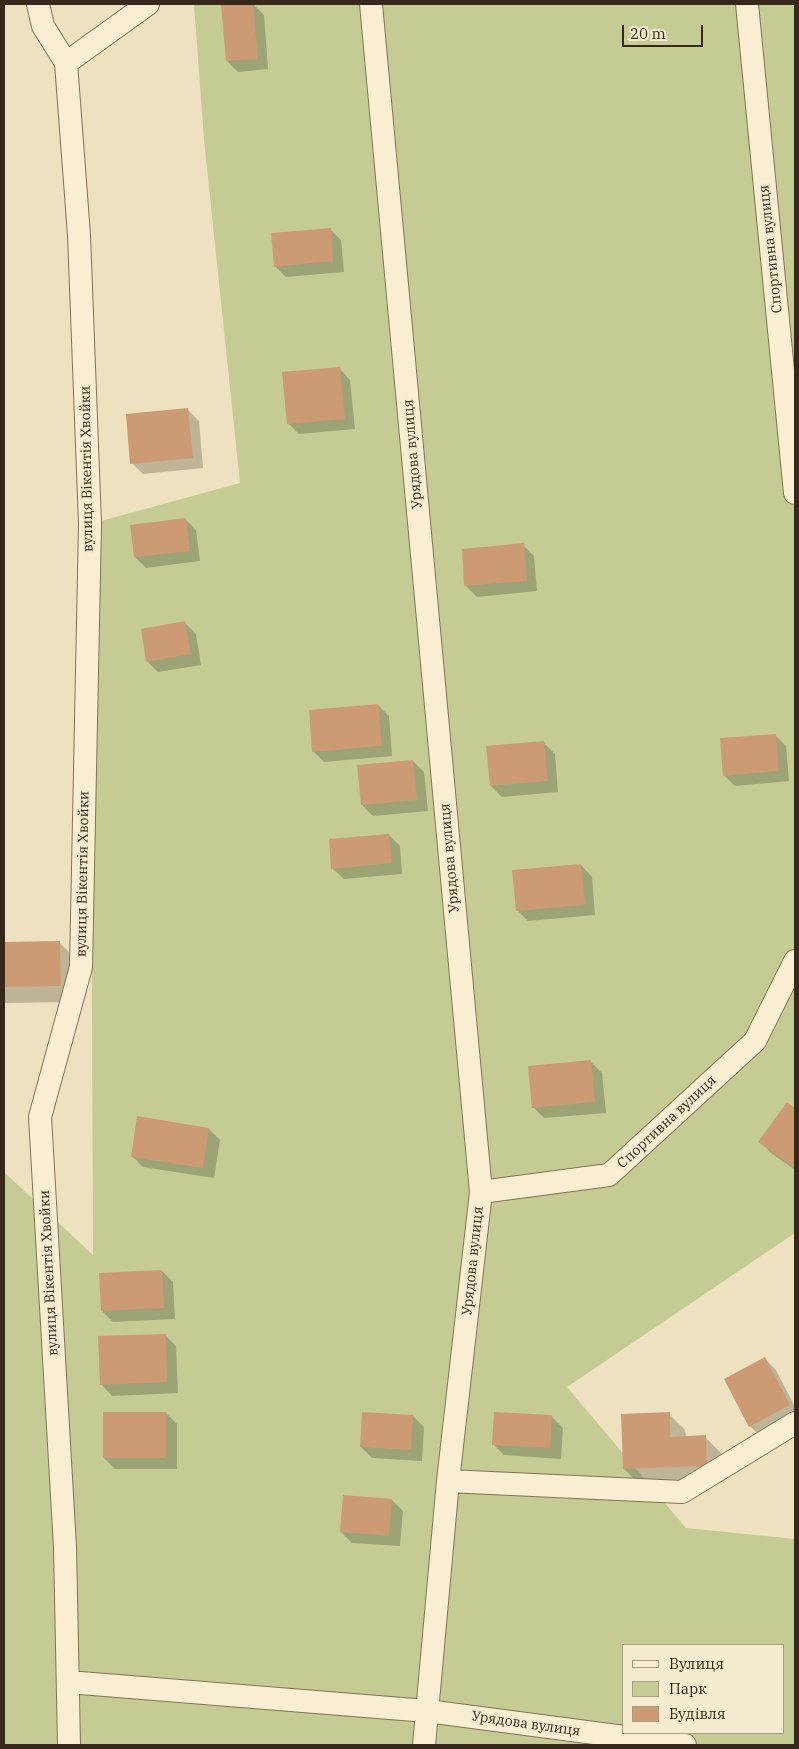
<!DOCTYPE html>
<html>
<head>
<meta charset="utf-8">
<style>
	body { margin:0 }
	#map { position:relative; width:799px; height:1749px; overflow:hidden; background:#eee1bf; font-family:"IBM Plex Serif",serif }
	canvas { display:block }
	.frame { position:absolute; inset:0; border:5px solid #36291c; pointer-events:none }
	.legend { position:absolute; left:622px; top:1644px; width:162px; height:90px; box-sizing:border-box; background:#f5ebce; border:1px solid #a99d87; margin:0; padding:6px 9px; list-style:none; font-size:15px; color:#36291c }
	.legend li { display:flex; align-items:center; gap:10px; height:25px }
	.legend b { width:25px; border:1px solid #a99d87 }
	.scale { position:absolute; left:622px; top:25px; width:81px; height:22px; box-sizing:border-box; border:2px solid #36291c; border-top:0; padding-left:6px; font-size:15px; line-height:18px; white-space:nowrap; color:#36291c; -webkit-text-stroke:4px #f5ebce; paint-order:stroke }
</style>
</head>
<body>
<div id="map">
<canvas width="799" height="1749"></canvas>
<div class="frame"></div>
<ul class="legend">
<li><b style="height:6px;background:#f9eed2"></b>Вулиця</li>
<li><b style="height:14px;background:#c4cc93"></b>Парк</li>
<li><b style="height:14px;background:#cc9b74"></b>Будівля</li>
</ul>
<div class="scale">20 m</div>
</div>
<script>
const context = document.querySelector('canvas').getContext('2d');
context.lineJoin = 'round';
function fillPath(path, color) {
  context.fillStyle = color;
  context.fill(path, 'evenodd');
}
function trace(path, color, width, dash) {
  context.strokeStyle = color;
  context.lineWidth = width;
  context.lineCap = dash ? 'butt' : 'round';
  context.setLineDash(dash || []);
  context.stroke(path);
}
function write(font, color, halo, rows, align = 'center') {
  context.font = font + ' "IBM Plex Serif",serif';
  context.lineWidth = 5;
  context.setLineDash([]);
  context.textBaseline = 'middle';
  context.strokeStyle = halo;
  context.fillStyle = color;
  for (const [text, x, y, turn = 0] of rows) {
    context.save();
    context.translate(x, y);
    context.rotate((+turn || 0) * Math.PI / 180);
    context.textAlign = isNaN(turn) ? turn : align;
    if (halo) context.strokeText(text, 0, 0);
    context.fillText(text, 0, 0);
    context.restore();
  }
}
const green = new Path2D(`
	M194,4H795V1233L567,1387L686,1528L795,1539V1745H4V1172L93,1255L90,524L240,483L204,140ZM623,1645H783V1733H623Z`);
const shadow = new Path2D(`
	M253,4L264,15L268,69L238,72L227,61L223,6Z
	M330,229L341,240L344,272L286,277L275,266Z
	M339,368L350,380L355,429L299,434L288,423Z
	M188,410L199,421L203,468L143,474L132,463Z
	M185,519L196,530L200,561L146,568L135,557L131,526Z
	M523,545L534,556L537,591L477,597L466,586Z
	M185,623L196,634L201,665L158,672L147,661Z
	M378,705L389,716L392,756L324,762L313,751Z
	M775,735L786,746L789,781L735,786L724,775Z
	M544,743L555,754L558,792L502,797L491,786Z
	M413,761L424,772L428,811L373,816L362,805Z
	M389,835L400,846L402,874L344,879L332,868Z
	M581,865L592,877L595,915L528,921L517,910Z
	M59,942L76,959V1002L4,1003V944Z
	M591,1062L602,1073L606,1113L544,1118L533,1107Z
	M787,1103L795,1109V1170L771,1153L760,1142Z
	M209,1129L220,1140L214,1178L143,1167L132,1156Z
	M162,1271L173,1282L175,1319L113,1322L102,1311L101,1274Z
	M165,1335L176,1346L178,1393L112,1396L101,1384Z
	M765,1359L776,1370L795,1407V1419L761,1437L750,1426Z
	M166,1413L177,1424V1469H115L104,1458Z
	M669,1414L685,1430L686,1437H705L721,1453L722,1482L640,1485L624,1469Z
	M413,1416L424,1427L422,1461L372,1458L361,1447Z
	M552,1417L563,1428L561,1459L504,1455L493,1444Z
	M392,1500L403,1511L400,1546L352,1543L341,1532Z`);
const building = new Path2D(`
	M239,4H253L258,59L226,61L221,5Z
	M331,228L333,261L274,267L271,233Z
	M340,367L345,419L287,424L282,372Z
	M188,408L193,458L130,464L126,414Z
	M186,518L190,551L134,557L130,525Z
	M524,543L527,581L464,586L462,549Z
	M185,621L191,654L146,662L141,629Z
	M378,704L382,746L312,752L309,710Z
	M776,734L779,771L723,776L720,738Z
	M544,741L548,781L490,786L486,746Z
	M413,760L417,800L361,805L357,765Z
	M389,834L392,863L331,869L329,839Z
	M581,864L585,905L516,911L512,870Z
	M60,941L61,986L4,987V942Z
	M591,1060L595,1102L532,1108L528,1066Z
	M787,1102L795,1108V1168L758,1142Z
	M137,1116L209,1128L203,1168L131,1157Z
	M162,1270L164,1308L101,1311L99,1273Z
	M166,1334L167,1382L100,1385L98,1336Z
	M765,1357L790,1405L749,1427L724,1379Z
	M103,1412H166V1458H103Z
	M362,1412L413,1415L411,1450L360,1447Z
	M494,1412L552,1415L550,1448L492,1445Z
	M670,1412V1437L706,1435L707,1466L623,1469L621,1414Z
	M343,1495L392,1499L389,1536L340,1532Z`);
const minor = new Path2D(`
	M38,4L43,26L66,63L79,235L90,524L81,967L40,1117L65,1547L69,1745
	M371,4L481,1192L448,1481L424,1745
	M747,4L795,493
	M66,63L148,4
	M481,1192L609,1175L755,1041L795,961
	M448,1481L682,1492L795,1423
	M68,1682L427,1711L685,1745`);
const streetNames = [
	["Спортивна вулиця",771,249,-96],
	["Урядова вулиця",413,454,-95],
	["вулиця Вікентія Хвойки",87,469,-91],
	["Урядова вулиця",450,858,-95],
	["вулиця Вікентія Хвойки",83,874,-89],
	["Спортивна вулиця",667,1122,-43],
	["Урядова вулиця",473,1261,-84],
	["вулиця Вікентія Хвойки",49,1273,-93],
	["Урядова вулиця",526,1724,8]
];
fillPath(green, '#c4cc93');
fillPath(shadow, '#0003');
fillPath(building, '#cc9b74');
trace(minor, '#867157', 24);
trace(minor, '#f9eed2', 22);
write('14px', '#36291c', '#f5ebce', streetNames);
</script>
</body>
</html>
